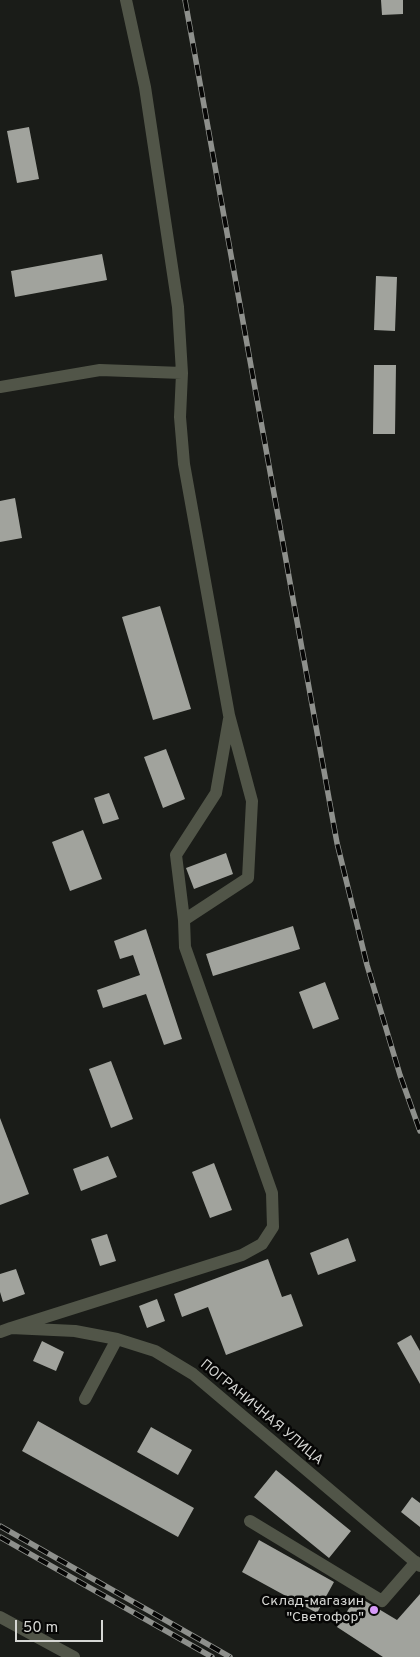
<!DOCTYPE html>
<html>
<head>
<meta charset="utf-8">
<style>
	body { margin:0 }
	#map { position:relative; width:420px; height:1657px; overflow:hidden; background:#1a1c18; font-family:Overpass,sans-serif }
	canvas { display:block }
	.scale { position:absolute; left:15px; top:1620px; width:88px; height:22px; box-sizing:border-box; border:2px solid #d6d7d4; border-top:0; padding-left:6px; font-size:15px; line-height:18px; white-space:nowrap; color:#d6d7d4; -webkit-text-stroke:4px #060605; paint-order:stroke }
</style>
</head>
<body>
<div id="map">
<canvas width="420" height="1657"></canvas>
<div class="scale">50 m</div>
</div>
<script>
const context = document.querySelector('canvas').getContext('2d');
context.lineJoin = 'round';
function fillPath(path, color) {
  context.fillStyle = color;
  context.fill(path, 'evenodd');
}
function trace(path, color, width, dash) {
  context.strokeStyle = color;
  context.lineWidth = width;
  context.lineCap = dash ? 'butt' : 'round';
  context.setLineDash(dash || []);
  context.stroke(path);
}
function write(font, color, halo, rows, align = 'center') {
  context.font = font + ' Overpass,sans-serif';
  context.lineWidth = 5;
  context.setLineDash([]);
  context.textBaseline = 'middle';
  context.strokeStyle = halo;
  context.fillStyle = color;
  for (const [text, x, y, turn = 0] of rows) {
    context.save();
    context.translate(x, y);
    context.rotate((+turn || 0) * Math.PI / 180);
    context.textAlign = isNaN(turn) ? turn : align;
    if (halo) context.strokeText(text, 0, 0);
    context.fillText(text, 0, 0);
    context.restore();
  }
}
const building = new Path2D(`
	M381,0H403V14L382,15Z
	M29,127L39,179L17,183L7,131Z
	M102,254L107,280L15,297L11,271Z
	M376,276L397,277L395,331L374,330Z
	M374,365H396L395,434H373Z
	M15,498L22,538L0,542V501Z
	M160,606L191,709L153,720L122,617Z
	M166,749L185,799L163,808L144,757Z
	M109,793L119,819L103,824L94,798Z
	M83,830L102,879L70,891L52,842Z
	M226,853L233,874L194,889L186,868Z
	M293,926L300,949L213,976L206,954Z
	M146,929L182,1039L164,1045L146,994L103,1008L97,990L140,975L133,955L120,959L114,941Z
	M325,982L339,1019L313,1029L299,992Z
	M111,1061L133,1119L111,1128L89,1069Z
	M0,1118L29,1194L0,1205Z
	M108,1156L117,1177L81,1191L73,1169Z
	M214,1163L232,1210L210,1218L192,1172Z
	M107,1234L116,1261L100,1266L91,1239Z
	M348,1238L356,1261L318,1275L310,1253Z
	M268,1259L282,1297L291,1294L303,1326L226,1355L208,1307L182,1317L174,1294Z
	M16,1269L25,1294L3,1302L0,1292V1274Z
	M157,1299L165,1321L147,1328L139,1306Z
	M411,1335L420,1351V1384L397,1343Z
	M42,1341L64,1352L56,1371L33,1361Z
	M38,1421L194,1508L178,1537L22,1451Z
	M151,1427L192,1450L178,1475L137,1452Z
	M276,1470L351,1531L329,1558L254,1497Z
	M412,1497L420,1503V1527L401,1512Z
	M259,1540L334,1582L317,1613L242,1572Z
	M420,1594V1657H383L337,1627L357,1596L397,1620Z`);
const minor = new Path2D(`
	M126,0L145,87L178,307L182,373L180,417L184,464L229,715L252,801L248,878L184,920
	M0,387L100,370L182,373
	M11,1328L242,1255L262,1244L273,1227L272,1193L185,947L184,920L176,855L216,793L229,719
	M0,1332L11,1328L75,1331L117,1339L155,1351L193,1374L420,1566
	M85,1399L117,1339
	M250,1521L382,1601L416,1562
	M0,1617L74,1657`);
const rail = new Path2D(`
	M185,0L337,843L367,965L400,1075L420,1131
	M0,1526L230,1657
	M0,1537L212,1657`);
const markers = [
	[374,1610,5,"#d79bf9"]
];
const streetNames = [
	["ПОГРАНИЧНАЯ УЛИЦА",261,1413,40]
];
const poiNames = [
	["Склад-магазин",364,1602],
	["\"Светофор\"",364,1618]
];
fillPath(building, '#a1a39d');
trace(minor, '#515548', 12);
trace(rail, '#8e908c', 5.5);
trace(rail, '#060605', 4, [11]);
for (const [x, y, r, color] of markers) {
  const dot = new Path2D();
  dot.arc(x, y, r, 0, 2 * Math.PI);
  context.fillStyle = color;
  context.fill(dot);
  trace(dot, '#060605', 2);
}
write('14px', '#d6d7d4', '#060605', streetNames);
write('14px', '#d6d7d4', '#060605', poiNames, 'right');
</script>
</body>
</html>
